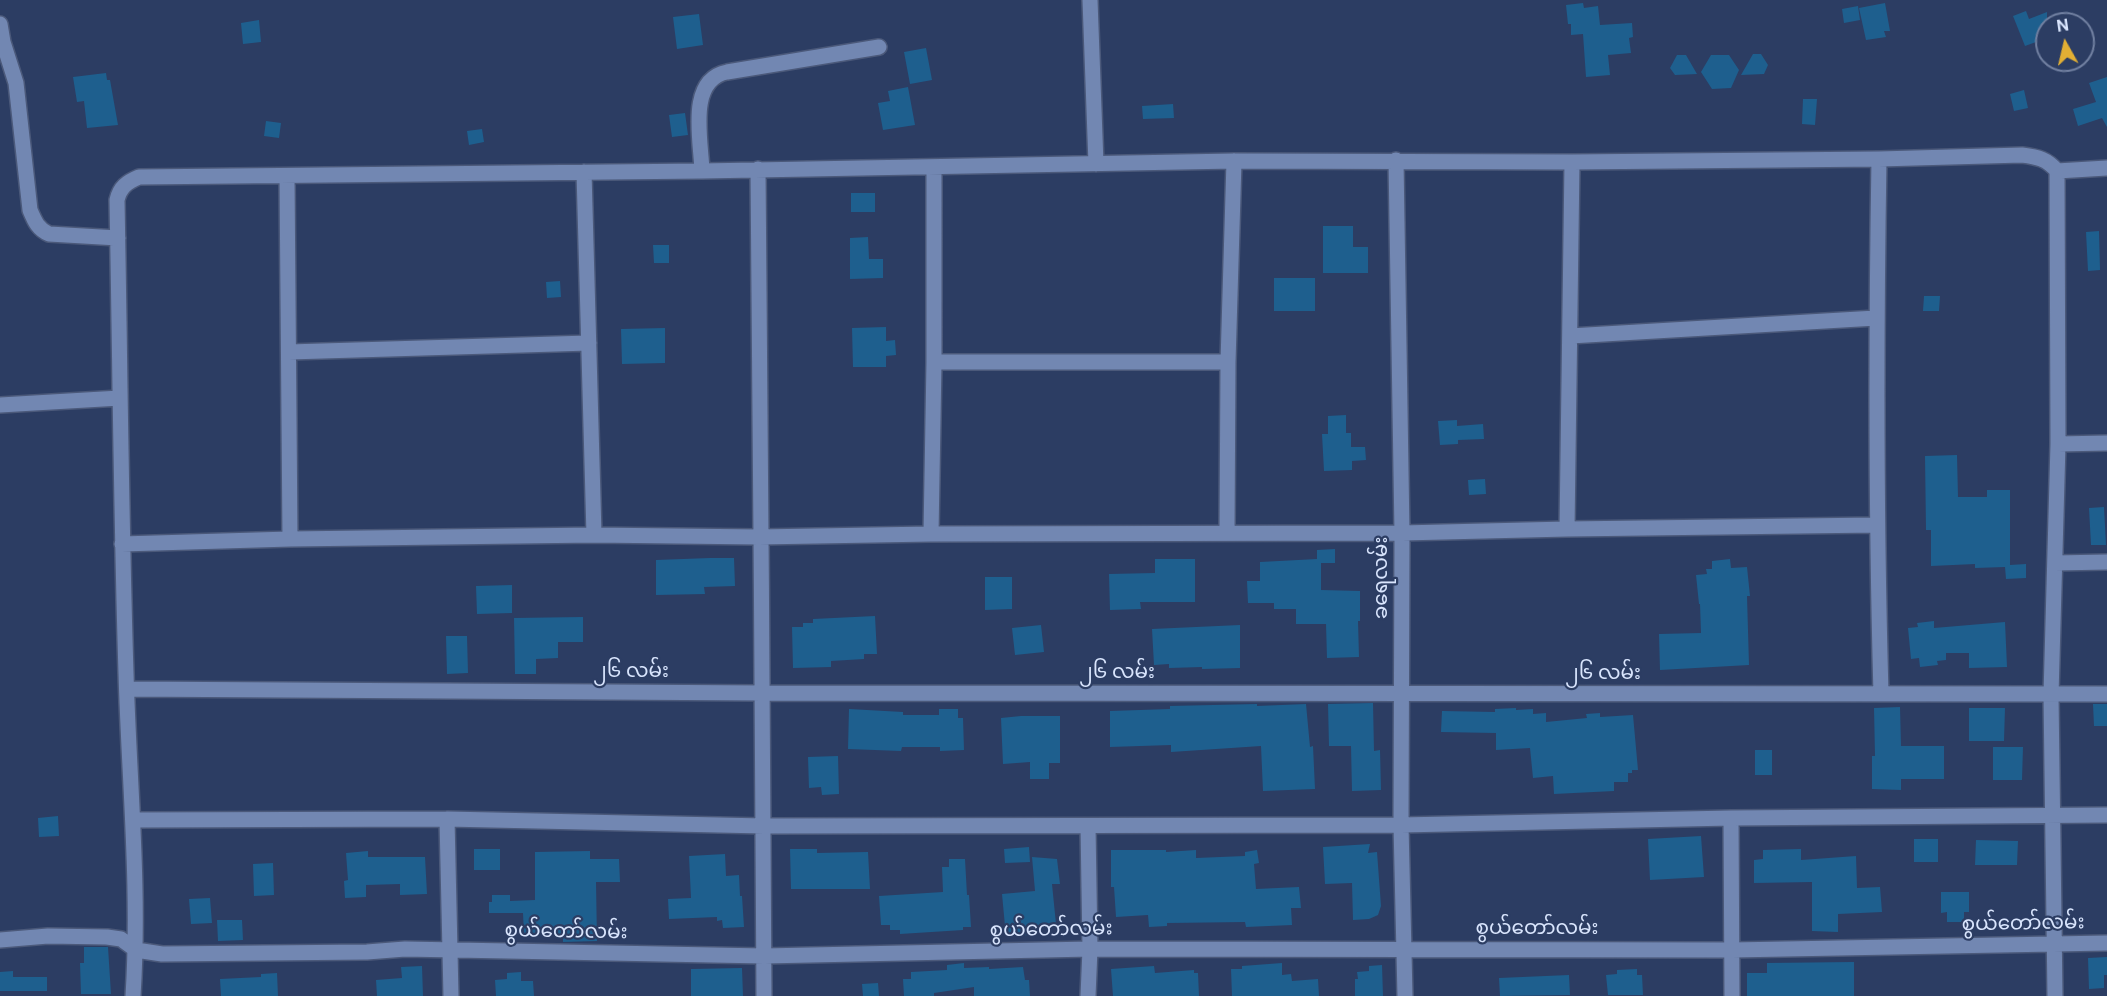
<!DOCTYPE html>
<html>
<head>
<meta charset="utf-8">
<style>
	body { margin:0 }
	#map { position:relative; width:2107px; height:996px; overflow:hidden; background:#2c3d63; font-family:"Public Sans",sans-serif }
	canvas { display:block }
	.north { position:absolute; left:2035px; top:12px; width:60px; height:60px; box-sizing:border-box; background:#2c3d63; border:2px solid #7180a1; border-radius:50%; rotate:352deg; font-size:16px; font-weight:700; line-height:24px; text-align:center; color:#d9e5fd }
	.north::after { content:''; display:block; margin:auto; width:21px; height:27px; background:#e2af34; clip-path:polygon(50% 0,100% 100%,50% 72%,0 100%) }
</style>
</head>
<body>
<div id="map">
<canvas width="2107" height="996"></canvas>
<div class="north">N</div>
</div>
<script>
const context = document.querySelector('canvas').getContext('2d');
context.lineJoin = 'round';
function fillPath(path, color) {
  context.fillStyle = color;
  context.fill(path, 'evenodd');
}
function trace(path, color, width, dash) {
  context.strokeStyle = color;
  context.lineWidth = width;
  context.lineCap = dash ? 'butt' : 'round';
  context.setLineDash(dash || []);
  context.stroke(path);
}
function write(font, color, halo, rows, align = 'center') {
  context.font = font + ' "Public Sans","Noto Sans Myanmar",sans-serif';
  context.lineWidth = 4.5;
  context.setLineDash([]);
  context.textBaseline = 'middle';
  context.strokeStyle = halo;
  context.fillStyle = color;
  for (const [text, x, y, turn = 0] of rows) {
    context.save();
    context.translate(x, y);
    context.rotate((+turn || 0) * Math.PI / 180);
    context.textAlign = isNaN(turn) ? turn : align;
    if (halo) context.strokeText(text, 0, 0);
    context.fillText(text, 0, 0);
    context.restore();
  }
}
const building = new Path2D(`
	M1583,3L1584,8L1598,6L1600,25L1632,23L1633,37L1629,38L1631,53L1608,55L1610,75L1586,77L1583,34L1571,35V24H1568L1566,5Z
	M1885,3L1890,31H1884L1886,37L1866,40L1859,8Z
	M1858,6L1860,20L1844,23L1842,9Z
	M2026,11L2029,19L2047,12V38L2025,46L2013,16Z
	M699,14L703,45L677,49L673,17Z
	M259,20L261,42L243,44L241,23Z
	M926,48L932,80L910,84L904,52Z
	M1753,54H1761L1768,65L1764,74L1741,75Z
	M1677,55H1686L1697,74L1675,75L1670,68Z
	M1711,55H1729L1739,70L1731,88L1712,89L1701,72Z
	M106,73L107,80H110L118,125L87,128L84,101L77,102L73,77Z
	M2107,77V127L2102,118L2078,126L2073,109L2096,102L2089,83Z
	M908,87L915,125L883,130L878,103L890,101L888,91Z
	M2024,90L2028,108L2014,111L2010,94Z
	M1803,99H1817L1815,125L1802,124Z
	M1173,104L1174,118L1143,119L1142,106Z
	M685,113L688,135L672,137L669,115Z
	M266,121L281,123L279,138L264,136Z
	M482,129L484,142L469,145L467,131Z
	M851,193H875V212H851Z
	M1323,226H1353V247H1368V273H1323Z
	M2099,231L2100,270L2088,271L2086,232Z
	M868,237L869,259H883V278L850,279V238Z
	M653,245H669V263H654Z
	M1274,278H1315V311H1274Z
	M560,281L561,297L547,298L546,282Z
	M1924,296H1940L1939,311H1923Z
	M886,327V341L895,340L896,355L886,356V367H853L852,328Z
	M665,328V363L622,364L621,329Z
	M1346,415V433H1351V447H1365L1366,460L1352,461V470L1324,471L1322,434H1328V416Z
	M1457,420V426L1483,424L1484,439L1458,440V444L1440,445L1438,421Z
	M1957,455L1958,497H1987V490H2010V565L2026,564V578L2006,579L2005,567L1975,568V564L1931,566V530H1926L1925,456Z
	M1485,479L1486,494L1469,495L1468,480Z
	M2104,507L2106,545H2091L2089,508Z
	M1335,549V563H1321V590L1360,591V621H1358L1359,657L1327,658L1326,624H1296V609H1274V603H1248L1247,581H1260V562L1317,559V550Z
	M710,558H734L735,586L704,587L705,594L656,595V560Z
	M1155,559H1195V602H1140L1141,609L1110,610L1109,574L1155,573Z
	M1730,559L1731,568L1747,567L1750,596H1747L1749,665L1660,670L1659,634L1701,633L1700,604H1699L1696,575L1707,574L1706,569H1712V561Z
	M985,577H1012V609L985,610Z
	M512,585V613L477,614L476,586Z
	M875,616L877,654H864V659L831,661V667L793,668L792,627H803V623H813V619Z
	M583,617V642H558V658L536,659V674H515L514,618Z
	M1934,621V628L2005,622L2007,667L1969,668V653H1946V660L1937,661L1938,665L1920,667L1919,658L1911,659L1908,628L1918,627L1917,623Z
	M1041,625L1044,652L1015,655L1012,628Z
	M1240,625V668L1202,669V667L1169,668V664L1154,665L1152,629Z
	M446,636H467L468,673L447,674Z
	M1373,703L1374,751L1380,750L1381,790L1352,791L1351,746H1329L1328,704Z
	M1257,704V706L1306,704L1310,747L1313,746L1315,789L1263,791L1261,746L1171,752V745L1110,747V711L1170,709V706Z
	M2093,704H2107V726H2094Z
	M1900,707L1901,746H1944V779H1901V790L1872,789V756H1875L1874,708Z
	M1516,708V710L1533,709V714L1546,713V722L1587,718L1586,714L1600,713V717L1633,715L1638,770H1632V773H1628V782H1614V791L1554,794L1553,776L1533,778L1530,748L1496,750V733L1441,732L1442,711L1495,712V709Z
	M1969,708H2005L2004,741H1969Z
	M849,709L903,712V715H939V709H958V718H963L964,750L940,751V747H902L901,751L848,749Z
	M1021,716H1060V763H1049V779H1030V762L1003,764L1001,718Z
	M1993,747H2023L2022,780H1993Z
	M1755,750H1772V775H1755Z
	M838,756L839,794L822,795L821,787L809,788L808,757Z
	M58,816L59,836L39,837L38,818Z
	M1701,836L1704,877L1650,880L1648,839Z
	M1914,839H1938V862H1914Z
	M1976,840L2018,841L2017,865H1975Z
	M1370,844L1368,853L1377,852L1381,906L1378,915L1369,919L1353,920L1352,883L1325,884L1323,847Z
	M1029,847L1030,862L1005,863L1004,849Z
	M474,849H500V870H474Z
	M790,849H817V853L868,852L870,889H791Z
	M1801,849V860L1856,856L1857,888L1880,887L1882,912L1838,914V932L1812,931V882L1754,883V860L1763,859V850Z
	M1111,850H1166V852L1196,850V858L1245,856V852L1257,850L1259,863L1254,864L1256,889L1299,887L1301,908H1291L1292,925L1246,927L1245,922L1167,923V926L1149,927L1148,915L1116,917L1114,887H1111Z
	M368,851V857H425L427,894L400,895V884L366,885V897L345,898L344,881L348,880L346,853Z
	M590,851V859H619L620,882H596L597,941L563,942V934L524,935L523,913H489V902H492V895H510V901L535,900V852Z
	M725,854L726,876L739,875L740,896H742L744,927L723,928L722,920L717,921V917L669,919L668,899L691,898L689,856Z
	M1032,857L1057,859L1060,884H1052L1056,924L1039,925L1040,934L1006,937L1002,894L1035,891Z
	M949,859H965L967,895H969L971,927H963V930L900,934V930H890V925H881L879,896L943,892L942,867H949Z
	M273,863L274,895L254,896L253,864Z
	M1941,892H1969V912H1964V922H1947V912L1941,913Z
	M210,898L212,923L191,924L189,899Z
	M217,920H242L243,940L218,941Z
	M84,947H108L111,994H81L80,963H84Z
	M2107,957V975H2104V988L2089,989L2088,958Z
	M1854,962V996H1747V973H1767V963Z
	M964,963V968L989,967V969L1023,967L1025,980H1029L1030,996H974V987L934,993V996H904L903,979H911V972L947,970V965Z
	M1282,963V975L1291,974L1292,981L1318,979L1319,996H1232L1231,969H1242V966Z
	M1382,965L1383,996H1355V979H1358L1357,972L1369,971V966Z
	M422,966L423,996H377L376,980L402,978L401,967Z
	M1154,966L1155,973L1194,970V973H1198L1199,996H1113L1111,969Z
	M742,968L743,996H691V969Z
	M1637,969V975H1642L1643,995H1608L1606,975L1617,974V970Z
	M13,971V977H47V991H0V972Z
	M521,972V981H533L534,996H496L495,980L507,979V973Z
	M277,973L278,996H221L220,979L261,977V974Z
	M1569,975L1570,995L1500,996L1499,978Z
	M878,983L879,996H863L862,984Z`);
const minor = new Path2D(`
	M1090,0L1096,164
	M0,24L3,42L16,83L30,210C35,222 38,229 49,234L118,238
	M1879,159C1876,338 1876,516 1881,694
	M1396,160L1402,533L1401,825L1405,996
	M758,169C759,445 764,720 764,996
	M702,171C701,140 687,80 727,72L879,47
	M2057,171L2107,168
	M584,172L594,535
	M287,176L290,539
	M1570,336L1876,318
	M289,352L589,343
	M934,362H1228
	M0,405L120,398
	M2058,444L2107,443
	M1567,529L1572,162
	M1227,533L1228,362L1234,161
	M931,534L934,362V167
	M122,544L290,539L594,535L759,537L931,534L1402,533L1567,529L1876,525
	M2055,563L2107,562
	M127,689L764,693L2107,694
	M1731,818L1732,996
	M447,819L451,996
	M134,820L447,819L764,826L1401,825L1731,818L2107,815
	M1088,826L1090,949L1088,996
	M0,940L48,936L107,937L121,939L136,950L162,954L367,952L405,949L764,956L1090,949L1732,950L2107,943
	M133,996C140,888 129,781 126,673C121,516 120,358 117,200C120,187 127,182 139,177L702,171L1234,161L1572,162L1879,159L2022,155C2038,157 2047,159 2057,171L2058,444L2051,695L2055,996`);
const streetNames = [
	["ခရေလမ်း",1381,578,-90],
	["၂၆ လမ်း",631,671],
	["၂၆ လမ်း",1117,672],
	["၂၆ လမ်း",1603,673],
	["စွယ်တော်လမ်း",2023,923,-1],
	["စွယ်တော်လမ်း",1537,928],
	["စွယ်တော်လမ်း",1051,929,-1],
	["စွယ်တော်လမ်း",566,931,1]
];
fillPath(building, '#1e5f8e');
trace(minor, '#4b597a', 18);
trace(minor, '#7287b2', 15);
write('20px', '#d9e5fd', '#2c3d63', streetNames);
</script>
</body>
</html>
